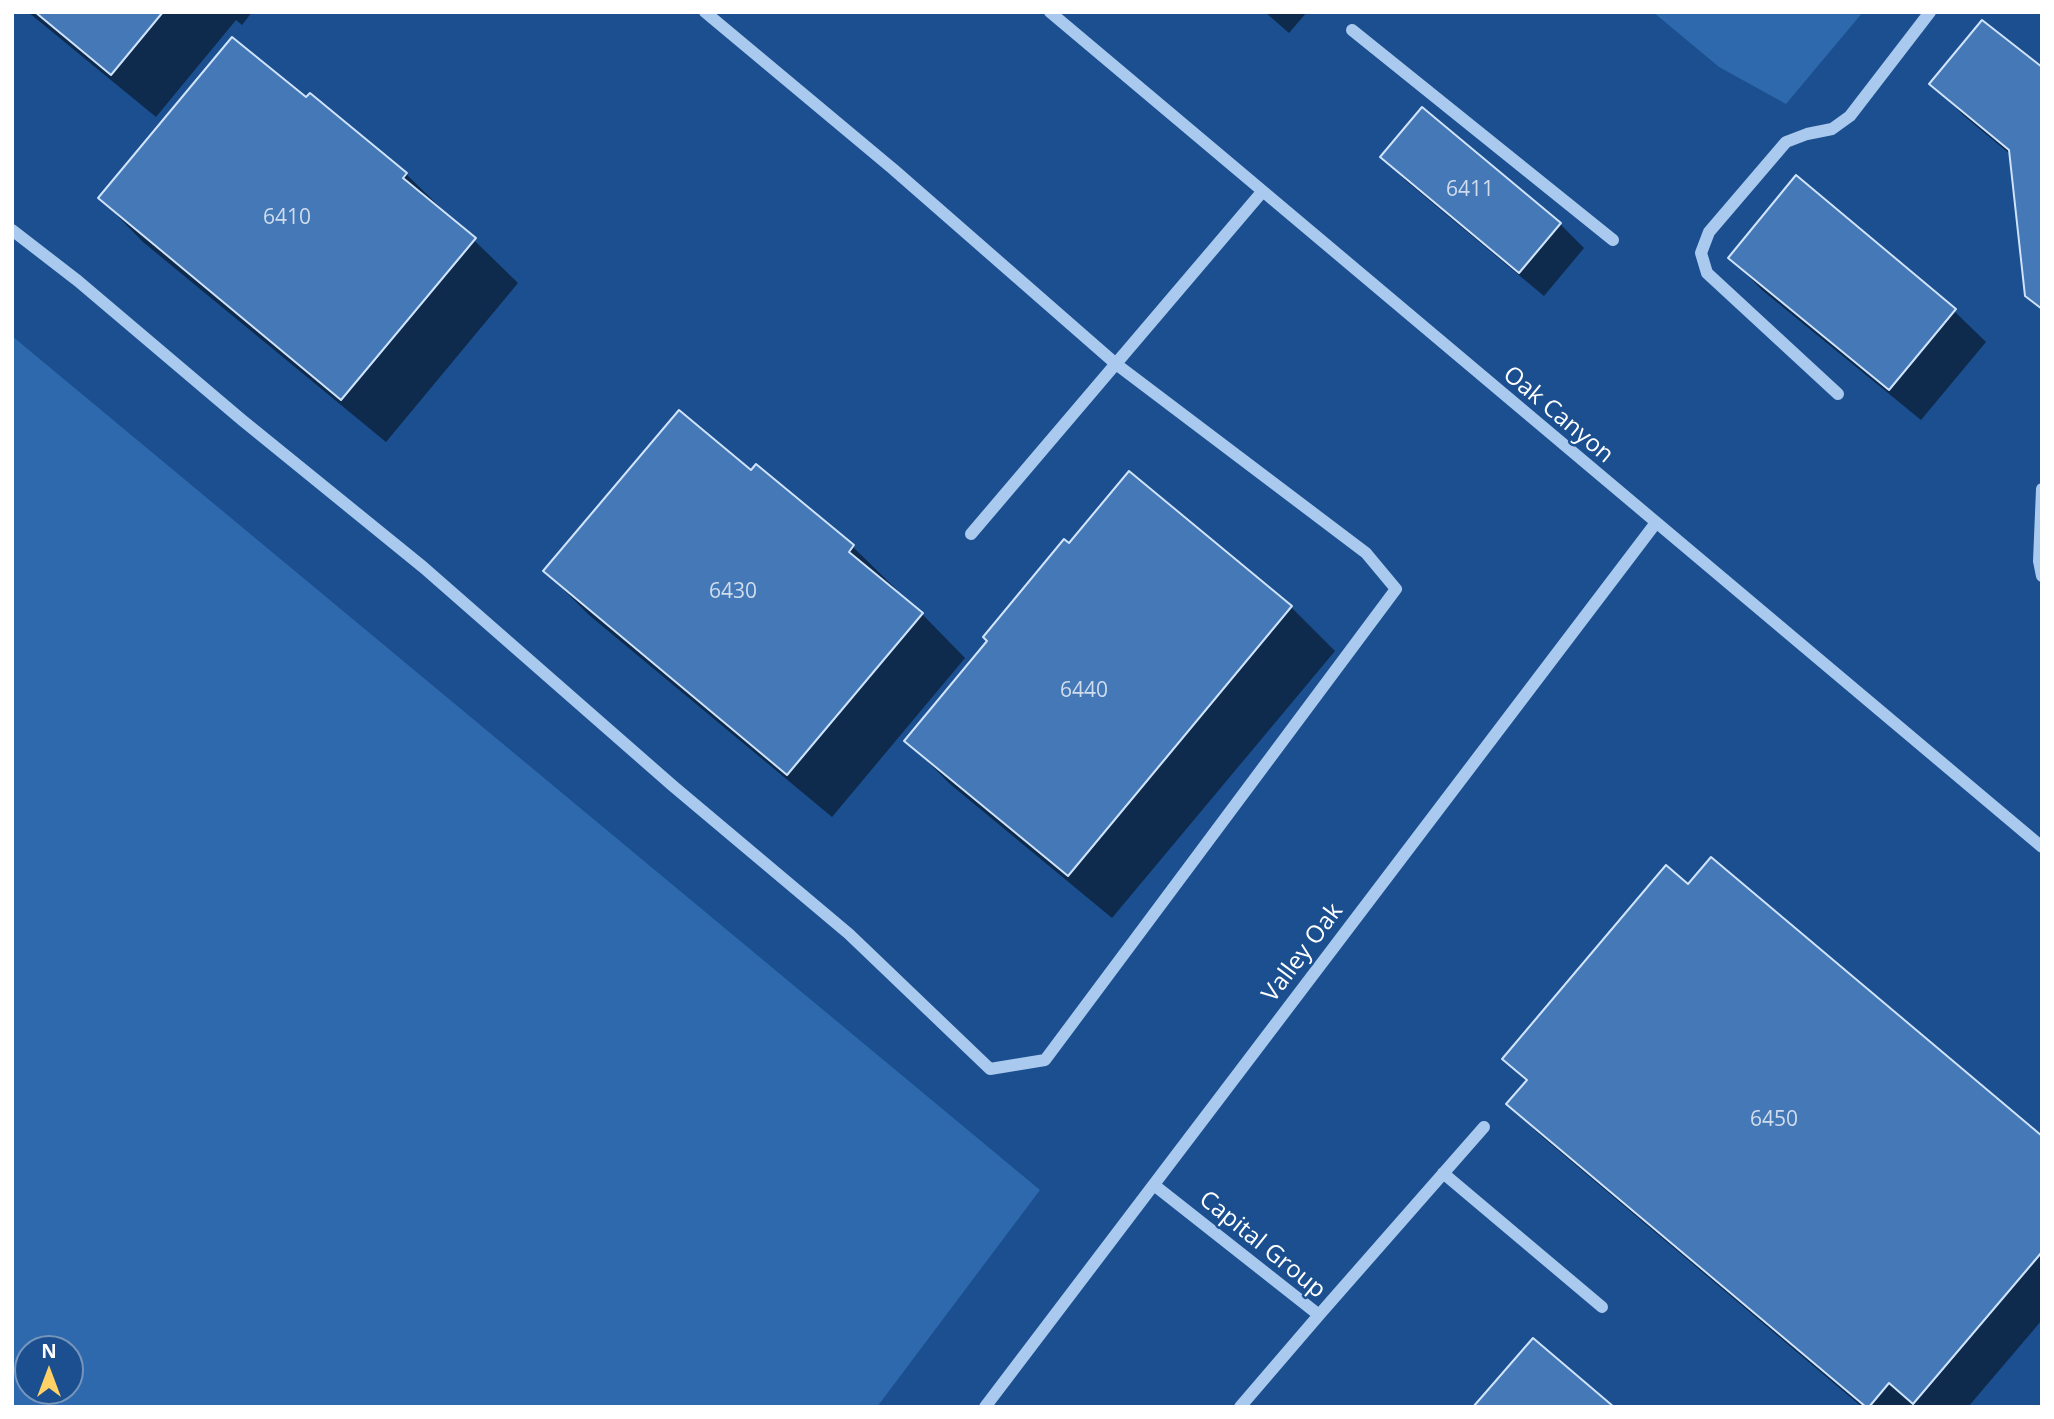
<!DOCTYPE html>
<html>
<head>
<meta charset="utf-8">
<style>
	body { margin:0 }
	#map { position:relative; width:2054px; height:1419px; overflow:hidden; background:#1b4f8f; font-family:"Open Sans",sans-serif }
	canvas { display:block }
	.frame { position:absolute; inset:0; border:14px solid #fff; pointer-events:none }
	.north { position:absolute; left:14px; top:1335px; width:70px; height:70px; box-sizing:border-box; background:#1b4f8f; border:2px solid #7695bc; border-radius:50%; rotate:0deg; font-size:19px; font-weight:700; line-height:28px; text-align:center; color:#fff }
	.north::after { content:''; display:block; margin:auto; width:24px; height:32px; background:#ffd166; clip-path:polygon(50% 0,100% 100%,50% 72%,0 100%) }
</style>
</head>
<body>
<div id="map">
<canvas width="2054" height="1419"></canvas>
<div class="frame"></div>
<div class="north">N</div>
</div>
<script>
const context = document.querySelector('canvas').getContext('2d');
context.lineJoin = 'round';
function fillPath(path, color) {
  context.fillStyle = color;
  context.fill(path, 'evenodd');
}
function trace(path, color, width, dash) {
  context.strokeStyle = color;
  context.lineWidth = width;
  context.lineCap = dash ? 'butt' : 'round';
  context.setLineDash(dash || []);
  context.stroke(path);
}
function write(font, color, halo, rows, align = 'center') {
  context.font = font + ' "Open Sans",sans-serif';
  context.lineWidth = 5;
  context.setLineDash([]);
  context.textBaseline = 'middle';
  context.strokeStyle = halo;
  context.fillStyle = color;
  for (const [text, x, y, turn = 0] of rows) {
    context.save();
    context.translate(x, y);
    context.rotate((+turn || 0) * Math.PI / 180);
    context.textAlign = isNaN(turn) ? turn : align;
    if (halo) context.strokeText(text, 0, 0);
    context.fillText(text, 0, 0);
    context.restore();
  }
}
const green = new Path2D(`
	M1653,12H1863L1786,104L1719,67Z
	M12,336L1040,1190L877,1407H12ZM28,1349H70V1391H28Z`);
const shadow = new Path2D(`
	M28,12H252L242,25L236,20L156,117Z
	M1265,12H1307L1289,33Z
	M2042,69V310L2026,295L2011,155L1963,115L1932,84Z
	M310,95L406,174L518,283L386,442L143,242L100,198L306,100Z
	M1382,157L1560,224L1584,248L1544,296L1406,181Z
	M1730,258L1954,311L1986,342L1921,420L1762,290Z
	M756,467L853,547L897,590L895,592L922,614L965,658L832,817L589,615L545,571L751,472Z
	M1129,473L1291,607L1335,651L1112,918L950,784L907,741Z
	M1688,887L2042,1138V1320L1968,1407H1862L1540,1135L1508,1104L1527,1082L1504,1058Z`);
const building = new Path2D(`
	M35,12H163L111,75Z
	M1982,20L2042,67V309L2025,296L2009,150L1929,84Z
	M232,37L306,97L310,93L407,173L403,178L476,238L341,400L98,198Z
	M1422,107L1561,223L1519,273L1380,157Z
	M1796,175L1956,309L1889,390L1728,258Z
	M679,410L751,470L756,464L854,545L849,552L923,613L787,775L543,571Z
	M1129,471L1292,606L1068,876L904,741L987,641L983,637L1064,539L1069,543Z
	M1711,857L2042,1136V1252L1913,1404L1889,1383L1869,1407H1866L1506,1104L1527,1080L1502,1059L1666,865L1688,884Z
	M1533,1338L1614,1407H1473Z`);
const minor = new Path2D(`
	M1050,12L2042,847
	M1352,30L1613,240
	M12,230L78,281L242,420L423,567L673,786L849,934L990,1069L1045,1060L1396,589L1366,553L1116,364L893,169L705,12
	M1838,394L1707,273L1701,253L1709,232L1786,142L1807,134L1832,129L1850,116L1930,12
	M2042,489L2039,561L2042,576
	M971,534L1262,192
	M1443,1173L1602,1307
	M1154,1185L1319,1315L1240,1407
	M1319,1315L1484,1127
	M985,1407L1655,524`);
const numberNames = [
	["6411",1470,190],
	["6410",287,218],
	["6430",733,592],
	["6440",1084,691],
	["6450",1774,1120]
];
const streetNames = [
	["Oak Canyon",1558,415,40],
	["Valley Oak",1303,953,-53],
	["Capital Group",1262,1245,39]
];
fillPath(green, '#2e69ad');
fillPath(shadow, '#0007');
fillPath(building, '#4478b7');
trace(building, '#cfe3fa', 2);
trace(minor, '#a9c9ee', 12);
write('21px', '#d0dded', null, numberNames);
write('24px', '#fff', '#1b4f8f', streetNames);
</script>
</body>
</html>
